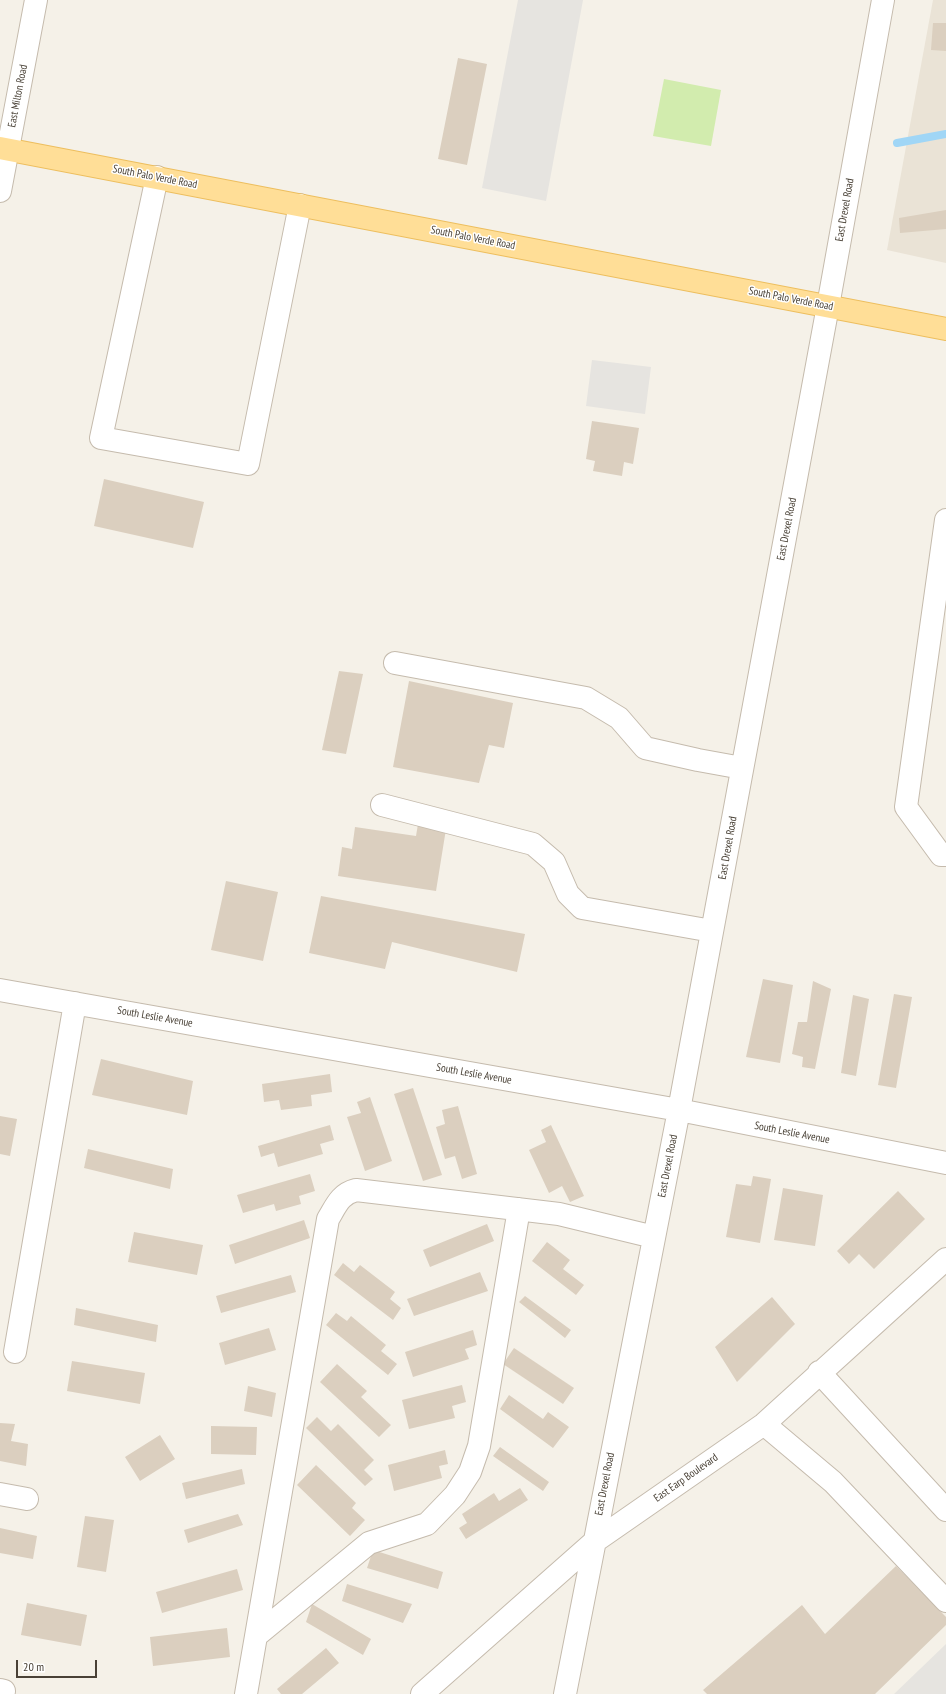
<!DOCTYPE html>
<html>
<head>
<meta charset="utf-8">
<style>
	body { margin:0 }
	#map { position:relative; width:946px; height:1694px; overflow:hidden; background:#f5f1e8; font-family:"PT Sans Narrow",sans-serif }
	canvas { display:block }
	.scale { position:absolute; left:16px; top:1660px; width:81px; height:18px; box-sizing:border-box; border:2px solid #494136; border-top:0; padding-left:5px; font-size:12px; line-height:14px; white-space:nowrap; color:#494136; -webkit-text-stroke:3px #fff; paint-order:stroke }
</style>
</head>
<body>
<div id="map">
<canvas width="946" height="1694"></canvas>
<div class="scale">20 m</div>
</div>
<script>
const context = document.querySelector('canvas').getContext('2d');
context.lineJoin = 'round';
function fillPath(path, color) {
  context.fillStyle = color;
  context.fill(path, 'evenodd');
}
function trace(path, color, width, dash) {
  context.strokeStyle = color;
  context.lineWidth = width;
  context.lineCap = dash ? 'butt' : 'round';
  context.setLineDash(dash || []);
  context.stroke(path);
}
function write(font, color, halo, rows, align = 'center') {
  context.font = font + ' "PT Sans Narrow",sans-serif';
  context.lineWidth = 3;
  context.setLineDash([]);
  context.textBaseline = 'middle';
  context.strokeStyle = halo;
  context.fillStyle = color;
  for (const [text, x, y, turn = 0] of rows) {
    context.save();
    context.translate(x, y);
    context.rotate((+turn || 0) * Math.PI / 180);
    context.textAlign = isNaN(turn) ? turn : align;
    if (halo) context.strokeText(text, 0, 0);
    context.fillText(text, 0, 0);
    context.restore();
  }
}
const residential = new Path2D(`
	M933,0H946V263L887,250Z`);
const green = new Path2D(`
	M664,79L721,90L711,146L653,136Z`);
const parking = new Path2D(`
	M518,0H583L546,201L482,188Z
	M592,360L651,367L645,414L586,406Z
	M946,1644V1694H894Z`);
const stream = new Path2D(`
	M897,143L946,134`);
const building = new Path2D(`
	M933,23H946V51L931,50Z
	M458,58L487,64L467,165L438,159Z
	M946,210V229L900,233L899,218Z
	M592,421L639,428L633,464L624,462L622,476L593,471L595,461L586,459Z
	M104,479L204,502L193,548L94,526Z
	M339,671L363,674L346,754L322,750Z
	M409,681L513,703L504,748L489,745L479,783L393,767Z
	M418,824L446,829L436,891L338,876L342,847L352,849L355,827L416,836Z
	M226,881L278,892L263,961L211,950Z
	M321,896L525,934L517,972L392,942L385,969L309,953Z
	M763,979L793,985L780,1063L746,1057Z
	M813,981L831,989L815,1069L802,1067L803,1057L792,1054L798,1022H807Z
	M894,994L912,997L896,1088L878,1085Z
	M853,995L869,999L856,1076L841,1073Z
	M101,1059L193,1081L187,1115L92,1095Z
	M330,1074L332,1092L311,1095L312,1106L281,1110L279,1100L264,1102L262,1084Z
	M413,1088L442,1175L423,1181L394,1094Z
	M370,1097L392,1161L365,1171L347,1117L361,1113L357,1102Z
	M458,1106L477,1174L462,1179L455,1156L445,1159L436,1127L445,1124L442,1110Z
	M0,1116L17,1119L10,1156L0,1154Z
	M330,1125L334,1140L320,1144L323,1154L278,1167L274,1153L261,1157L258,1146Z
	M551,1125L584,1196L570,1202L562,1186L549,1193L529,1150L546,1142L541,1130Z
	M88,1149L173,1169L170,1189L84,1168Z
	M310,1174L315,1191L299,1196L301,1204L276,1211L274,1204L243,1213L237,1195Z
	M753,1176L771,1179L760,1243L726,1237L736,1184L751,1186Z
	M783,1188L823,1195L815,1246L774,1240Z
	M898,1191L925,1219L874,1269L859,1254L849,1264L837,1251Z
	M304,1220L310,1238L235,1264L229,1245Z
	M487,1224L494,1241L430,1267L423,1250Z
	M134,1232L203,1245L197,1275L128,1262Z
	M547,1242L570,1260L563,1269L584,1285L576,1295L532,1261Z
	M343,1263L354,1272L360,1265L395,1292L390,1299L401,1308L393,1320L334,1275Z
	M480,1272L488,1291L414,1316L407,1299Z
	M291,1275L296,1292L221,1313L216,1296Z
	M525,1296L571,1330L565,1338L519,1302Z
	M772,1297L795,1324L737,1382L715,1347Z
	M76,1308L158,1325L156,1342L74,1325Z
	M336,1313L347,1321L351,1316L386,1345L381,1351L397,1364L388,1375L326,1325Z
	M269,1328L276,1350L225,1365L219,1343Z
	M473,1330L477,1345L465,1349L469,1359L413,1377L405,1352Z
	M514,1348L574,1388L563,1404L503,1364Z
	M72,1361L145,1373L140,1404L67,1391Z
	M337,1364L367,1391L361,1397L391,1425L379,1437L320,1382Z
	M462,1385L466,1402L452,1406L455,1418L409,1429L402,1400Z
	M248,1386L276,1393L272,1417L244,1411Z
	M509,1395L543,1419L548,1412L569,1427L553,1448L500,1409Z
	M317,1417L331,1431L338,1424L374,1460L364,1470L373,1479L365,1486L306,1428Z
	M0,1423L15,1424L11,1441L28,1444L26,1466L0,1461Z
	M211,1426L257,1427L256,1455L211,1454Z
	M160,1435L175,1459L140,1481L125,1457Z
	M500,1447L549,1482L543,1491L493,1456Z
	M445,1450L448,1464L439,1466L442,1478L394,1491L388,1465Z
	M316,1465L356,1503L352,1508L365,1520L350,1536L297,1485Z
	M242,1469L245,1484L186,1499L182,1483Z
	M520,1488L528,1500L466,1539L459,1528L467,1523L462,1514L494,1493L499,1501Z
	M238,1514L243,1525L188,1543L184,1530Z
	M85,1516L114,1520L106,1572L77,1567Z
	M0,1528L37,1536L33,1559L0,1553Z
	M373,1550L443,1572L438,1589L367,1568Z
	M896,1566L946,1617V1625L875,1694H707L703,1690L802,1605L825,1634Z
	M237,1569L243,1590L162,1613L156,1592Z
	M347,1584L412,1604L403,1623L342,1601Z
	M27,1603L87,1615L81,1646L21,1635Z
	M312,1604L371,1639L363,1655L306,1622Z
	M227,1628L230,1657L153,1666L150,1637Z
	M326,1648L339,1663L302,1694H281L277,1689Z`);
const minor = new Path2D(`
	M157,177L101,438L248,464L300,205
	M0,191L36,0
	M946,520L906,807L941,855H946
	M395,663L586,698L619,718L645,748L698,760L742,768
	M382,805L533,844L554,862L568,894L582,908L712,931
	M0,990L679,1110L946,1163
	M15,1352L75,1003
	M819,1372L946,1510
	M764,1424L833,1482L946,1601
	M0,1494L27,1499
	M256,1636L369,1543L427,1524L455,1495L470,1472L479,1446L519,1209
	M0,1690L4,1691
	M246,1694L328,1219C336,1206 340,1194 356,1190L559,1214L654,1237
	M422,1694L594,1542L764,1424L946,1259
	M565,1694L679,1110L828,306L883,0`);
const major = new Path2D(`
	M0,148L946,329`);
const streetNames = [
	["East Milton Road",18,96,-79],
	["South Palo Verde Road",155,177,11],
	["East Drexel Road",845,210,-80],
	["South Palo Verde Road",473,238,11],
	["South Palo Verde Road",791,299,11],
	["East Drexel Road",787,529,-79],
	["East Drexel Road",728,848,-80],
	["South Leslie Avenue",155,1017,10],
	["South Leslie Avenue",474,1074,10],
	["South Leslie Avenue",792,1133,11],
	["East Drexel Road",668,1166,-79],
	["East Earp Boulevard",686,1478,-35],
	["East Drexel Road",605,1484,-79]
];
fillPath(residential, '#eae3d6');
fillPath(green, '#d2ecae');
fillPath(parking, '#e6e4e0');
trace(stream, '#a0d6f6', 8);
fillPath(building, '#dbcfbf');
trace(minor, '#c5bbad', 24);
trace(major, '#edbe5e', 24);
trace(minor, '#fff', 22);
trace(major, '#ffde97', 22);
write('11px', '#494136', '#fff', streetNames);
</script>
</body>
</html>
